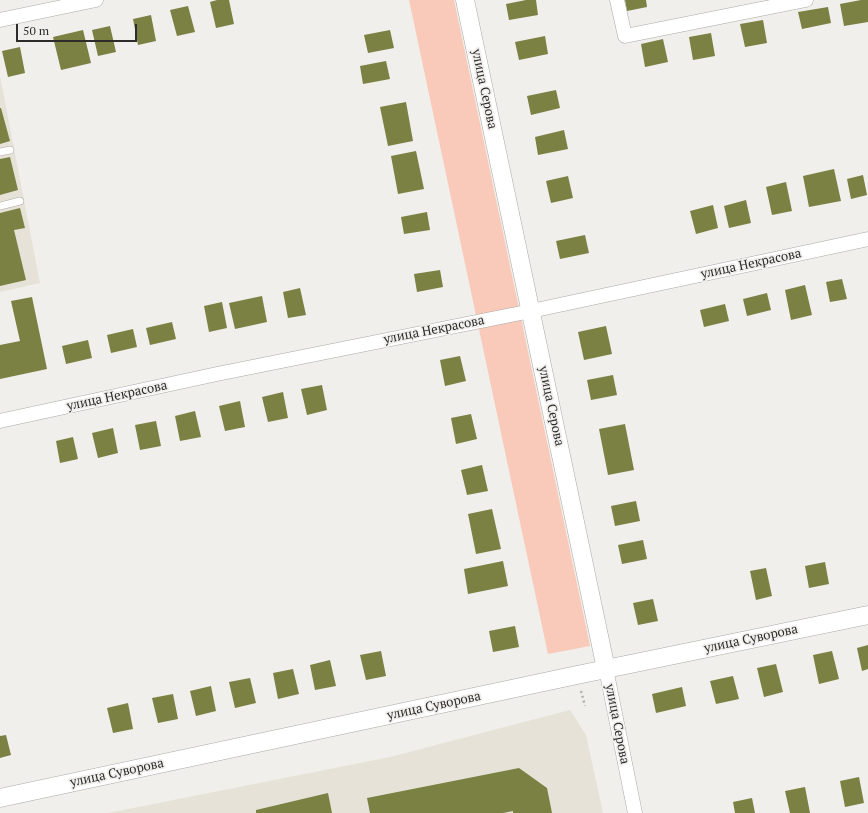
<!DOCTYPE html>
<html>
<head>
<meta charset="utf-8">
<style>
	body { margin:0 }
	#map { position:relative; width:868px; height:813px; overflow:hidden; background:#f0efeb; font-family:"PT Serif",serif }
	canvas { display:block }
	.scale { position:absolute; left:16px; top:24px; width:121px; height:18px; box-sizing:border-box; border:2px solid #2d2c2b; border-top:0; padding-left:5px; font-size:12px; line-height:14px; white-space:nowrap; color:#2d2c2b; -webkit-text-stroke:3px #f0efeb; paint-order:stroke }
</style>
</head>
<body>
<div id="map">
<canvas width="868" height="813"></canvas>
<div class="scale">50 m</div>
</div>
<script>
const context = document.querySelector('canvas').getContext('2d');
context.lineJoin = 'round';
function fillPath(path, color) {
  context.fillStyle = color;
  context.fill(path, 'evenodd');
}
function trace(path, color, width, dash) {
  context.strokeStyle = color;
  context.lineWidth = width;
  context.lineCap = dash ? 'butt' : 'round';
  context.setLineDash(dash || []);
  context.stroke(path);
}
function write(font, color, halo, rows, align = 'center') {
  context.font = font + ' "PT Serif",serif';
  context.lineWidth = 3.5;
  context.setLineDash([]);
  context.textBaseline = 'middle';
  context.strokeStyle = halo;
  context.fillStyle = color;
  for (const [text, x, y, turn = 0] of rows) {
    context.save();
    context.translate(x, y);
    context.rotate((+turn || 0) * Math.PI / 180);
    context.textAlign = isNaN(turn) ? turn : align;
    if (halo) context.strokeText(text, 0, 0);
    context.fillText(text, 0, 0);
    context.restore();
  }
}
const built = new Path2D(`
	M0,76L40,283L0,292Z
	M570,710L586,735L603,813H108L390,757Z`);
const green = new Path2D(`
	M409,0H454L590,646L548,654Z`);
const building = new Path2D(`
	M217,0H229L234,24L216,28L210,2Z
	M526,0H536L538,15L509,20L506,4Z
	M625,0H646L647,7L627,11Z
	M861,0H868V22L844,26L840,4Z
	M188,6L195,32L177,36L170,10Z
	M828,7L831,23L802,29L798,12Z
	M151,15L156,41L138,45L133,19Z
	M763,20L767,43L745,47L740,24Z
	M110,26L116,52L98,56L92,30Z
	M83,30L91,63L61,70L53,37Z
	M390,30L394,48L368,53L364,35Z
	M711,33L715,56L693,60L689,37Z
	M545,36L548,54L519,60L515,42Z
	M663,39L668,62L645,67L641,44Z
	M20,47L25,73L8,77L2,51Z
	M386,61L390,79L363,84L360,66Z
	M556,90L560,108L531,115L527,96Z
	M406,102L413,141L388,146L380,107Z
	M0,108H1L10,141L0,144Z
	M564,130L568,149L538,155L535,137Z
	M416,151L424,189L398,194L391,156Z
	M10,157L18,190L0,195V159Z
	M834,169L841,201L809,207L803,176Z
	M863,175L867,195L851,199L847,179Z
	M568,176L573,198L551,203L546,181Z
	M786,182L792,211L772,215L766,187Z
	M746,200L751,223L729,228L724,206Z
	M713,205L718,228L696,234L690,211Z
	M20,208L25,228L14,230L26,280L0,286V213Z
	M427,212L430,230L404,234L401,217Z
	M585,235L589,253L560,259L556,241Z
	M440,270L443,287L417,292L414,274Z
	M842,279L847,299L830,302L826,282Z
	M805,285L812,315L791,320L785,290Z
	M300,288L306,315L288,318L283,292Z
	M767,293L771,310L747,316L743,299Z
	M262,296L267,322L235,329L229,303Z
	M32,297L47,369L0,379V345L20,341L11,301Z
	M222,302L227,328L209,332L204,306Z
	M725,304L729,321L704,327L700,310Z
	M172,322L176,339L150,345L146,328Z
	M606,326L612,354L584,360L578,332Z
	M133,329L137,347L111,353L107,335Z
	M88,340L92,358L66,364L62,346Z
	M460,356L466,381L445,386L440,360Z
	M613,375L617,395L591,400L587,380Z
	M322,385L327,410L307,415L301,389Z
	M283,392L288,418L268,422L262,397Z
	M240,401L245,427L225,431L219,406Z
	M195,411L201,437L180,441L175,416Z
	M471,414L477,439L456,444L451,418Z
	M156,421L161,446L140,450L135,425Z
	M625,424L634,470L608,475L599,429Z
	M113,428L118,453L98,458L92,433Z
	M73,437L78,459L60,463L56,441Z
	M482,465L488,491L467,495L461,470Z
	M636,501L640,521L615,526L611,506Z
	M492,509L501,549L476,554L468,514Z
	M643,540L647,559L622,564L618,545Z
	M503,561L508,586L468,594L464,569Z
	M825,562L829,584L809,588L805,566Z
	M766,568L772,596L756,600L750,571Z
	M653,599L658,621L638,625L633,603Z
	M515,626L519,647L493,652L489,631Z
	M868,645V669L862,671L857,648Z
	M381,651L386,676L366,680L360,655Z
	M832,651L839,679L819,684L813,655Z
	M330,660L336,686L315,690L310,665Z
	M776,664L783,692L764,697L757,668Z
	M293,669L299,694L278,699L273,673Z
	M733,676L739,699L716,704L710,681Z
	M250,678L256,703L235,708L229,682Z
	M211,686L216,711L196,716L190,691Z
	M682,687L686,706L656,713L652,694Z
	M173,694L178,719L158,723L152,698Z
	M128,703L133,729L113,733L107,708Z
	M6,735L11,755L0,758V736Z
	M519,768L547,788L552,813H513V811L503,813H370L367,798Z
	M859,777L864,803L845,807L840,781Z
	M805,787L810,813H790L785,791Z
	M328,793L332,813H256V810Z
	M752,798L755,813H735L733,802Z`);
const path = new Path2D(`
	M581,691L585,706`);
const service = new Path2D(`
	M0,152L10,150
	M0,206L20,201`);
const minor = new Path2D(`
	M617,0L625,36L806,0
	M0,20L96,0
	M0,421L217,374L531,311L868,239
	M606,669L635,813`);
const tertiary = new Path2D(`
	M465,0L606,669
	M0,798L577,675L868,615`);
const streetNames = [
	["улица Серова",484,89,78],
	["улица Некрасова",751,264,-12],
	["улица Некрасова",434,330,-11],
	["улица Некрасова",117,396,-12],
	["улица Серова",551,406,78],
	["улица Суворова",751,639,-12],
	["улица Суворова",434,706,-12],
	["улица Серова",617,724,79],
	["улица Суворова",117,773,-12]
];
fillPath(built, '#e6e2d7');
fillPath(green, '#f9cab9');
fillPath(building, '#7a8143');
trace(service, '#aaa9a5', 8);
trace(minor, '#aaa9a5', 15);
trace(tertiary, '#aaa9a5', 19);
trace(path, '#b0afac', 2.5, [2, 3]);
trace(service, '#fff', 7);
trace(minor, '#fff', 14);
trace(tertiary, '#fff', 18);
write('13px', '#2d2c2b', '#f0efeb', streetNames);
</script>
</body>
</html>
